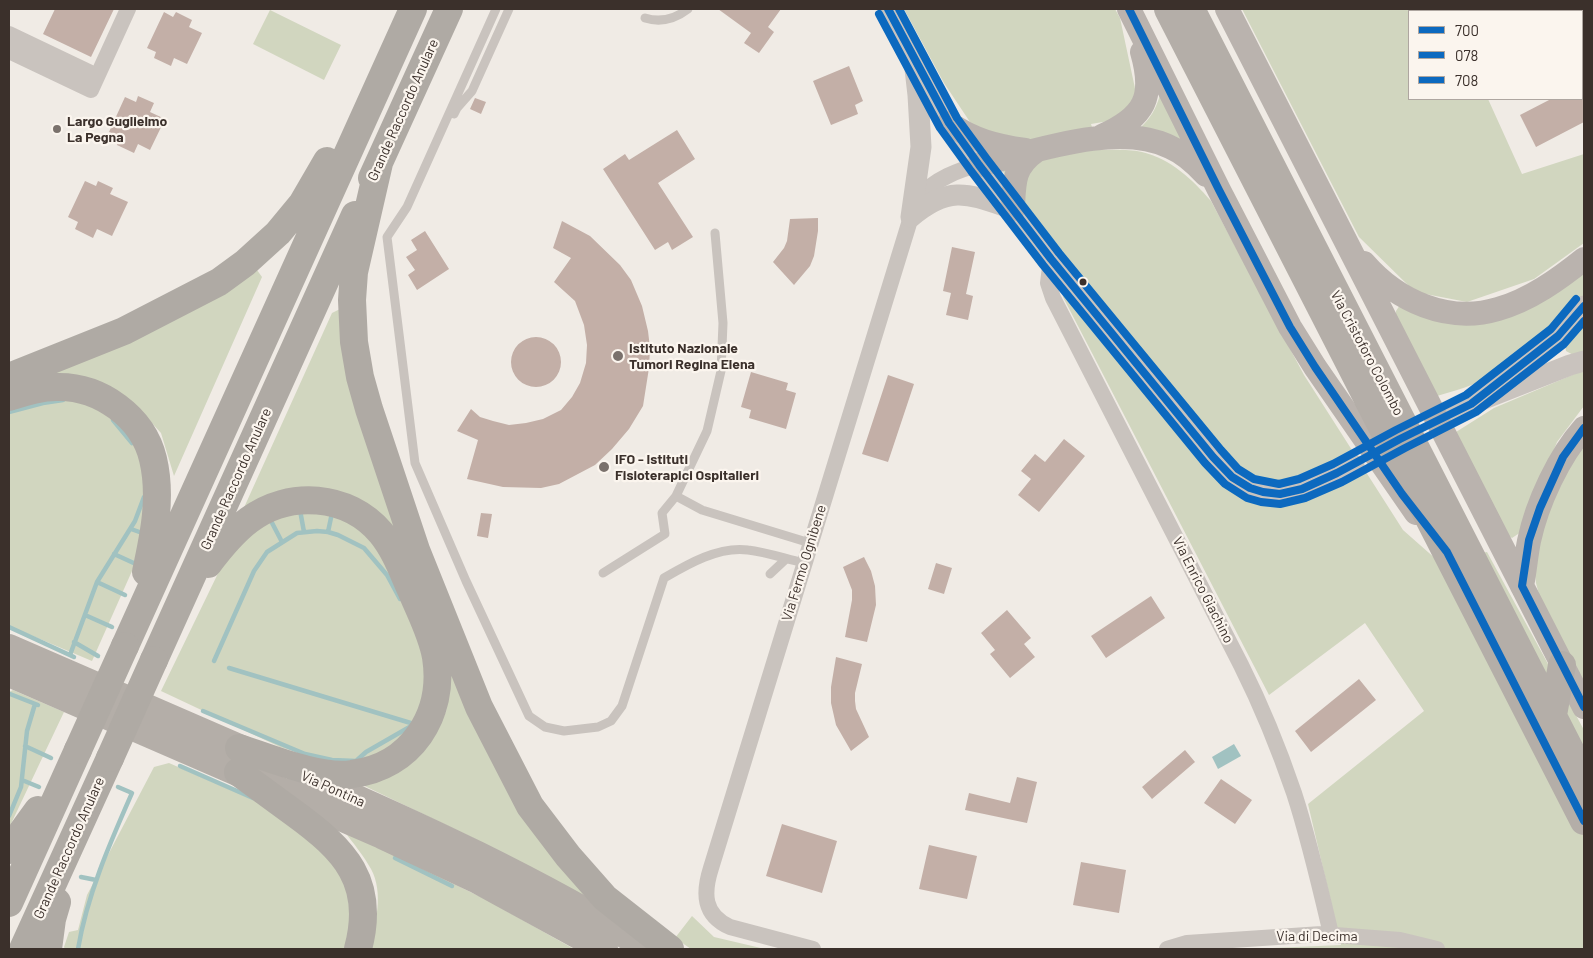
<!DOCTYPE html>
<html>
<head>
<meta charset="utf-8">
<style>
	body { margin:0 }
	#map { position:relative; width:1593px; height:958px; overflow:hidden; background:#f0ebe5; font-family:Barlow,sans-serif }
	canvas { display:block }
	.frame { position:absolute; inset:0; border:10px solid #3b302b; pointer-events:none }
	.legend { position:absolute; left:1408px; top:10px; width:175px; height:90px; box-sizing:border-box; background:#fbf5ee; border:1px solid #aea6a0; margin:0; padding:6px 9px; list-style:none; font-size:15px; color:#3b302b }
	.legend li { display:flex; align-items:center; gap:10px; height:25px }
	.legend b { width:25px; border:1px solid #aea6a0 }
</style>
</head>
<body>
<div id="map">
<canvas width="1593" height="958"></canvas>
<div class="frame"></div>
<ul class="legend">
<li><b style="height:6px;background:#0c69bf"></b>700</li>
<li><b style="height:6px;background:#0c69bf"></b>078</li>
<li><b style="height:6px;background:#0c69bf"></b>708</li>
</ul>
</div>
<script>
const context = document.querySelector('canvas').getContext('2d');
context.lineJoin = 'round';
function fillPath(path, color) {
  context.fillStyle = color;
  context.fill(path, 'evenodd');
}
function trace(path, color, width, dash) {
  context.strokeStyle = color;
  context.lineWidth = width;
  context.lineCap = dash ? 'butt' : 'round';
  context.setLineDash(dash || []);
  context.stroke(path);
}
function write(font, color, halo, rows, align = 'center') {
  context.font = font + ' Barlow,sans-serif';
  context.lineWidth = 4.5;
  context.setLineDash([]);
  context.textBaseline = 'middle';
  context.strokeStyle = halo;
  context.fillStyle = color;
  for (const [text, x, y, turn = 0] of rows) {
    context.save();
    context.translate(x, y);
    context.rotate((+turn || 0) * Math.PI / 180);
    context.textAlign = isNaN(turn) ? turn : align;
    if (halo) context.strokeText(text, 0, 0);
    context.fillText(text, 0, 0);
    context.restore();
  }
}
const green = new Path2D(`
	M904,9H1115L1120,18L1136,93L1121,119L1091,124L1099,150C1112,150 1128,149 1142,152C1171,159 1192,179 1211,201L1304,375L1403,530L1437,560L1487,552L1584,730V949H1250L1341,945L1308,804L1424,711L1365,623L1269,695L1063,297L1056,243L1028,209L944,83Z
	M1242,9H1449L1450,11H1409V99H1488L1522,174L1584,154V243L1534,279L1467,302L1415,292L1359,237Z
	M270,10L341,45L324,80L253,44Z
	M1160,95L1186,141L1140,128C1150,119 1156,109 1160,95Z
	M1584,267C1584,275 1587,288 1584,294C1572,323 1502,370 1474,384C1462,389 1449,392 1437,396L1396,319V311L1400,305L1460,318Z
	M257,270L262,277L174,476L161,433L140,410L46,376Z
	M340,309L409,548L356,505L242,512L332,313Z
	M1584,315V352L1575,356L1566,351C1564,338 1577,326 1584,315Z
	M1584,370V406L1557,442L1521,532L1512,538L1509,536L1456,432L1494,408Z
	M41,393L98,400L149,462L140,553L92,661L9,626V404Z
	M1584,443V682L1541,602L1536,583L1533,559L1545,511Z
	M313,509L366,528L390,556L429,654L432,692L395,753L336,764L280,747L161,691L224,561L258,524Z
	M453,660L610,910L473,838L350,779L432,739L446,712Z
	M13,690L64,712L9,828V692Z
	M169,763L270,807L332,858L354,906L347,949H65L64,947L69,932L78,930L87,895L154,767Z
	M344,831L487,900L574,949H368C376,925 384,893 371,869C364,856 353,843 344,831Z
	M692,916L714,937L765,949H691L675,938Z`);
const water = new Path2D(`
	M1234,744L1241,756L1218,769L1212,757Z`);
const stream = new Path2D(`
	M9,412L43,403L63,400
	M113,420L132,443
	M300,510L304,532
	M270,519L282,542
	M131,529L145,534
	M328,532L332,513
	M114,554L138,565
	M97,582L125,595
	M85,615L112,627
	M9,627L74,657
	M74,642L98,656
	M70,655L97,582L135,521L144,497
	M214,661L254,571L267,552L297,533L317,531L328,532L338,535L364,548L387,575L400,599
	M229,668L414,724
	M10,694L38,705
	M203,711L305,754L332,760L356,761L366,752L413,725
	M25,746L51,758
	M180,766L253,798
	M22,780L39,787
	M9,816L21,787L27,731L35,704
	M395,858L452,886
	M81,877L96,880
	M78,949C87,895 110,843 132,793L118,787`);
const building = new Path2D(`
	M55,9H114L91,57L43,34Z
	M718,9H781L768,27L774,32L759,53L744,43L751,33Z
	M164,12L173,17L176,12L192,20L189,27L202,33L187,64L174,58L171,66L154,58L156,52L147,48Z
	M849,66L863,101L855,105L858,114L831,125L813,81Z
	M138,96L154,103L150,112L165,119L150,150L138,144L134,153L117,145L120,137L109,132L125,97L136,102Z
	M475,98L486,102L481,114L470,109Z
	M1551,99H1584V122L1536,147L1520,115Z
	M677,130L695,159L658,183L693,237L672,250L668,242L655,250L603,169L625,154L629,160Z
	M85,181L96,186L98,181L113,188L110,194L128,202L112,236L97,229L93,238L75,229L78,222L68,217Z
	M818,218V231L814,256L810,266L794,285L773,262L784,248L787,241L790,219Z
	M562,221L590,236L620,265L631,280L642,306L648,331L650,348L649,368L643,406L629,429L612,449L595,465L559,484L541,488L503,487L467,479L478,440L457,431L471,409L480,417L493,421L509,425L526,423L543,419L561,410L572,397L580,383L586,363L587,345L584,325L575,301L554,282L571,258L553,248Z
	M425,231L449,269L417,290L408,275L415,270L406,257L417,250L411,240Z
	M952,247L975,252L966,294L973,296L968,320L946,315L951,293L943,291Z
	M511 362a25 25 0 1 1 50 0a25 25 0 1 1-50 0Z
	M751,372L788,383L786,390L796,393L786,429L749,418L751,410L741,407Z
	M888,375L914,384L888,462L862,454Z
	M1064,439L1085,456L1039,512L1018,495L1031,479L1021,471L1035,454L1045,462Z
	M481,513L492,514L488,538L477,536Z
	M864,557L871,571L875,586L876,605L867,642L845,637L852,600V590L843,567Z
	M936,563L952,568L944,594L928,589Z
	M1151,596L1165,618L1106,658L1091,636Z
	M1007,610L1031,638L1024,644L1035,657L1010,678L990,654L995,650L981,633Z
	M836,657L862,664L855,693V701L856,709L869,737L851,751L836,725L831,703V687Z
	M1359,679L1376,700L1311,752L1295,731Z
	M1185,750L1195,762L1152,799L1142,787Z
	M1017,777L1037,782L1027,823L965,810L969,793L1010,803Z
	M1221,779L1252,800L1235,824L1204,803Z
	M782,824L837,841L822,893L766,876Z
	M929,845L977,856L967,899L919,889Z
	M1081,862L1126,870L1119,913L1073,905Z`);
const service = new Path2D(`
	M496,9L407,207L387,237L415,463L466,581L529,716L545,727L564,731L598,727L611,721L622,706L664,578C688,564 719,546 748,550C766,552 786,559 804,563
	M645,18C661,23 675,19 688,9
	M454,114L457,108L472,91L509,9
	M715,233L723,323L721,371L707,431L676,496L702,510L810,543
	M603,573L665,534L662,513L676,496
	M770,574L786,559`);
const minor = new Path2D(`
	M1445,9L1447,11
	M9,34L97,76
	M1582,36L1584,34
	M9,51L91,90L128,9
	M1051,259L1048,283L1053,298L1241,665C1262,707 1279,749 1294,793C1309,839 1320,887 1331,934
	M813,949L730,927C703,915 703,893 711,868L911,217C914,210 916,202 921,196C933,180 960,169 979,165L949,123L914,60L888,9
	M1167,949L1187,943L1322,934L1400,940L1437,949`);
const tertiary = new Path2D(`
	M979,165L1051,259L1213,457C1221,466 1228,475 1238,482C1276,507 1318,484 1354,465
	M911,217L921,147L918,95L914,60
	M911,217C950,184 969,194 1013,209
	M1471,404L1558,336L1584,306
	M1454,413L1471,404L1570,365L1584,361`);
const secondary = new Path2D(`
	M1129,9L1219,190L1290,327L1315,367L1416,513
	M1227,9L1584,707
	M949,123C972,140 997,146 1025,150
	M1102,136C1145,117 1155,97 1142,52
	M979,165C1033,152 1118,121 1170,147C1184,153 1196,164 1206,175
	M1013,209C1014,183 1013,167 1036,151
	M1364,263C1397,301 1448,324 1498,309C1530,300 1559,279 1584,259
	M1522,586C1525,571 1526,556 1529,541C1537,503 1559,456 1584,428`);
const trunk = new Path2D(`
	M1168,9L1584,821
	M1191,9L1584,777
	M9,648L260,757
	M9,673L382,835L476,879L604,949
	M1553,715L1562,665
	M300,774C419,825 538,881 649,949`);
const motorway = new Path2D(`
	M379,163L354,272L352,300L354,342L360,377L369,409L416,550L479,707L530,806L568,856L605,898L670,949
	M372,178L449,9
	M9,377L124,331L219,282L245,263L278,233L302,204L327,161
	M9,397C25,392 40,387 57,387C100,386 143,417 153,459C162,497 154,535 146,572
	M208,564C220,548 233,532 249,520C289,490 348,494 381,533C395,550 402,570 411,590C420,612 432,634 436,657C445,715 411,767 352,774C320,779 270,758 239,748
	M125,646L413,9
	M154,660L355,215
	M238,772C257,786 275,799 294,813C345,850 376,882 358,949
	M9,850L38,810
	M9,903L78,750
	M23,949L110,758
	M48,949L52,919L57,902`);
const motorwayBridge = new Path2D(`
	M78,750L125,646
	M110,758L154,660`);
const bus1 = new Path2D(`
	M888,9L949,123L979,165L1051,259L1213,457L1232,477L1250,488L1263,492L1280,494L1302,489L1337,473L1400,439L1471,404L1558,336L1584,306
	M1129,9L1219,190L1290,327L1315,367L1402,494L1447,552L1584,821
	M1584,428L1563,457L1540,508L1529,540L1522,586L1584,707`);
const bus2 = new Path2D(`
	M879,14L940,128L971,171L1043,265L1205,463L1225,484L1247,498L1261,502L1280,504L1305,498L1342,482L1405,448L1476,412L1564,344L1584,321`);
const bus3 = new Path2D(`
	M899,9L957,118L987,159L1059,253L1221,450L1238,469L1254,479L1279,484L1299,479L1333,464L1396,430L1466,395L1551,329L1576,299`);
const markers = [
	[57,129,5,"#7a716c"],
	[1083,282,4.5,"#3b302b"],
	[618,356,6,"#7a716c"],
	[604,467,6,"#7a716c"]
];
const streetNames = [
	["Grande Raccordo Anulare",403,110,-66],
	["Via Cristoforo Colombo",1367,353,62],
	["Grande Raccordo Anulare",236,479,-66],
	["Via Fermo Ognibene",804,563,-73],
	["Via Enrico Giachino",1203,590,63],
	["Via Pontina",333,789,24],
	["Grande Raccordo Anulare",69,848,-66],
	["Via di Decima",1317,936]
];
const poiNames = [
	["Largo Guglielmo",67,121],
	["La Pegna",67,137],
	["Istituto Nazionale",629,348],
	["Tumori Regina Elena",629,364],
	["IFO - Istituti",615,459],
	["Fisioterapici Ospitalieri",615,475]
];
fillPath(green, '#d1d6bf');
fillPath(water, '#a1c2c1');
trace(stream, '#a1c2c1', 4.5);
fillPath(building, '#c3afa7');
trace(service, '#c9c3be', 9);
trace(minor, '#c9c3be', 16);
trace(tertiary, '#c9c3be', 21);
trace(secondary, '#bab3ae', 24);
trace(trunk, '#b4aea8', 28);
trace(motorway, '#afaaa4', 28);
trace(motorwayBridge, '#afaaa4', 28);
trace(bus1, '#0c69bf', 8);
trace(bus2, '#0c69bf', 8);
trace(bus3, '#0c69bf', 8);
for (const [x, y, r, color] of markers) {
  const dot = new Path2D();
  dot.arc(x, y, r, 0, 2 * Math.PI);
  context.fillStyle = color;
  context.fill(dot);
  trace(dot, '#fbf5ee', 2);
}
write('14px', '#3b302b', '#fbf5ee', streetNames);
write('bold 14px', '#3b302b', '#fbf5ee', poiNames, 'left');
</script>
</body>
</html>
